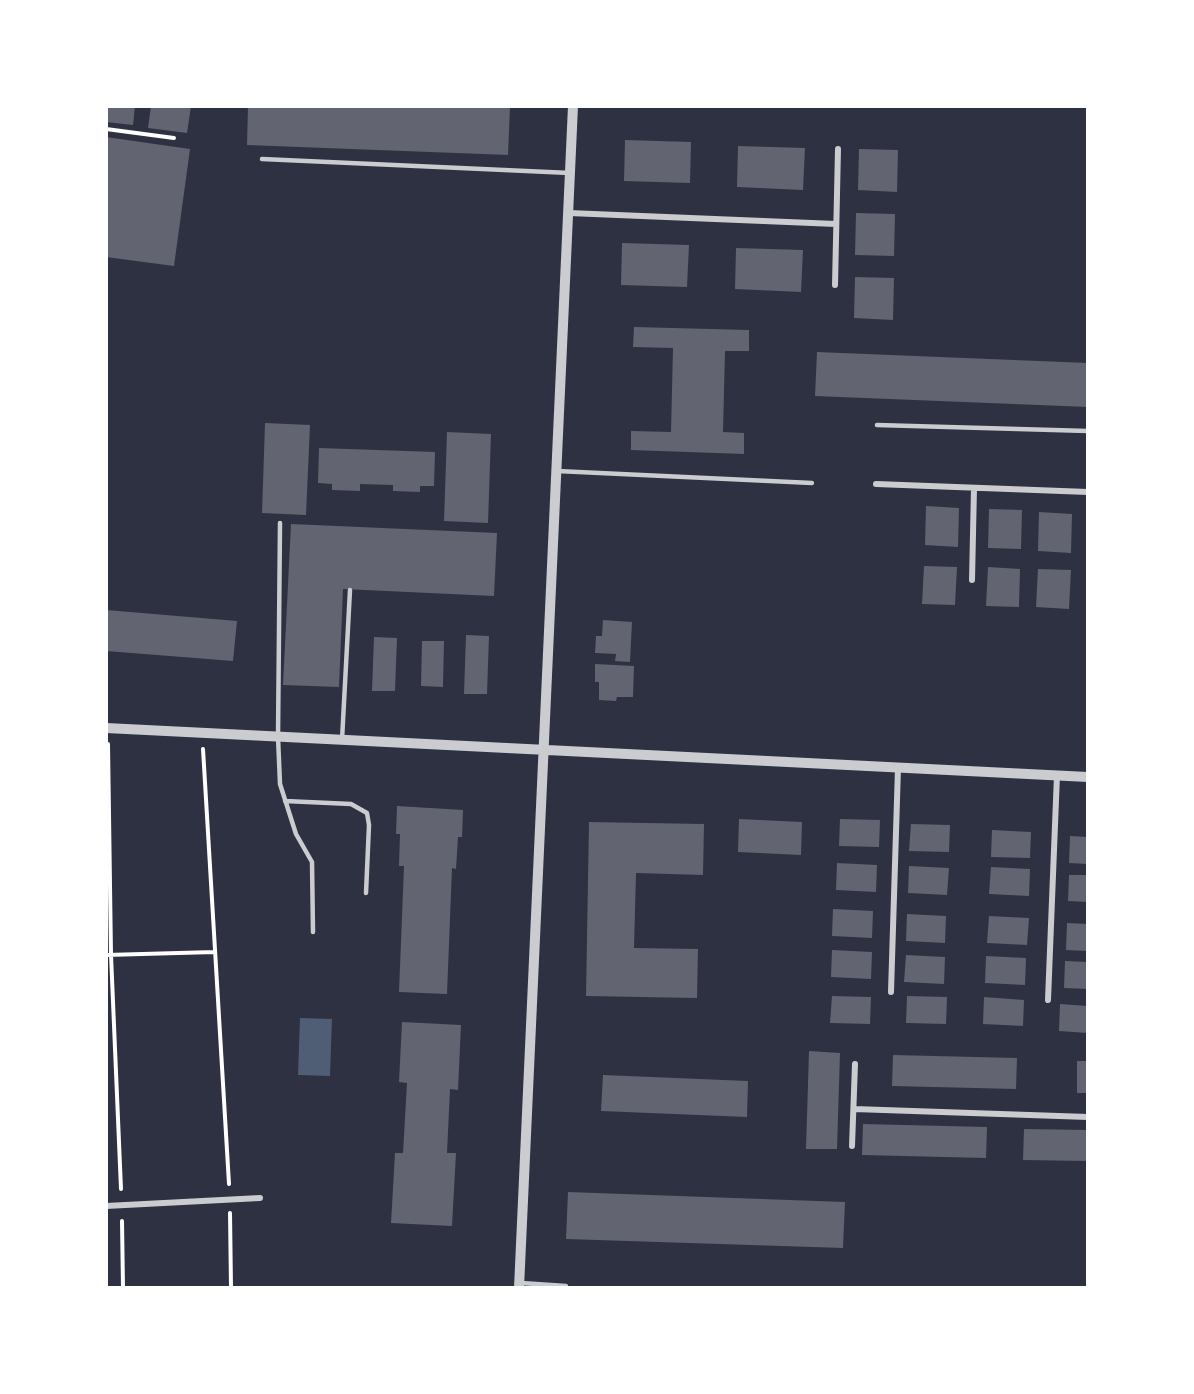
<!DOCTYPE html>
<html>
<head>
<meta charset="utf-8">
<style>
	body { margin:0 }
	#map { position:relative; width:1194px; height:1394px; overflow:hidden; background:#2d3142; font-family:"Times New Roman",serif }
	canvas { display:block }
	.frame { position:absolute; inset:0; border:108px solid #fff; pointer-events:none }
</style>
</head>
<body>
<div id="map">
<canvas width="1194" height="1394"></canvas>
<div class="frame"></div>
</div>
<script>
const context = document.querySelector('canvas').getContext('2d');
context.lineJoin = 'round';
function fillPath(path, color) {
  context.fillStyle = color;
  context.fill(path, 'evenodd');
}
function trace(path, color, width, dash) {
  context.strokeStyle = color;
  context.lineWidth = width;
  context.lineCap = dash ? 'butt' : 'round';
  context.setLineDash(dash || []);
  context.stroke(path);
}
const water = new Path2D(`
	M300,1018L332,1019L330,1076L298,1075Z`);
const building = new Path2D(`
	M106,106H135L133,125L106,122Z
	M151,106H191L187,133L148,128Z
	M248,106H510L508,155L247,145Z
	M106,137L190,149L174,266L106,257Z
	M625,140L691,142L690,183L624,181Z
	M738,146L805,148L803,190L737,187Z
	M859,149L898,150L897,192L858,190Z
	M856,213L895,214L894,256L855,255Z
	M622,243L689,245L687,287L621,285Z
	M736,248L803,250L801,292L735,289Z
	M855,277L894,278L893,320L854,318Z
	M634,327L749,330V351H725L723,432L744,433V454L631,450V431L671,432L673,348L633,347Z
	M817,352L1088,363V407L815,396Z
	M265,423L310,425L306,515L262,513Z
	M447,432L491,434L488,523L444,521Z
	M319,448L435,452L434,486H420V492L393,491V485L360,484V491L332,490V484L318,483Z
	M926,506L959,508L958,547L925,545Z
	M989,509L1022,510L1021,549L988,548Z
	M1039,512L1072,514L1071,553L1038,551Z
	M291,524L497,533L494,596L343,589L339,687L283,685Z
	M924,566L957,567L955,605L922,604Z
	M988,567L1020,569L1019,607L986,606Z
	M1038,569L1071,570L1069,609L1036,607Z
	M106,610L237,621L233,661L106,651Z
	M603,620L632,622L630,662L615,661L616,654L595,653L596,636H602Z
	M466,635L489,636L487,694H464Z
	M374,637L397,638L395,691H372Z
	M422,641H444L443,687L421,686Z
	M595,664L634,666L633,697H617L616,701L599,700V682H595Z
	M397,806L463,810L462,837H458L456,869L452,868L447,994L399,992L404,866H399L400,834H396Z
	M739,819L802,822L801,855L738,852Z
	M840,819L880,820L879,847L839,846Z
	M589,822L704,824L703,875L636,873L634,948L698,949L697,998L586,996Z
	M911,824L950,825L949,852L909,851Z
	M992,830L1031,832L1030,858L991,857Z
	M1070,836L1088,837V864L1069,863Z
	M837,863L877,865L876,892L836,890Z
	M909,866L949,868L947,895L908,893Z
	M991,867L1030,869L1029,896L989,894Z
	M1069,875H1088V902L1068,901Z
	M833,909L873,911L872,938L832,936Z
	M907,914L946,916L945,943L906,941Z
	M989,916L1029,918L1027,945L987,943Z
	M1067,923L1088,924V951L1066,950Z
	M832,950L872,952L871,979L831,977Z
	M906,955L945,957L944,984L904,982Z
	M986,956L1026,958L1025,985L985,983Z
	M1065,961L1088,962V989L1064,988Z
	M832,996L871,997L870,1024L830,1023Z
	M907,996L947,997L946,1024L906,1023Z
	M984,997L1024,1000L1023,1026L983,1024Z
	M1060,1004L1088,1006V1033L1059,1031Z
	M402,1022L461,1025L458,1090L450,1089L447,1153H456L452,1226L391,1223L395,1153H403L407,1083L399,1082Z
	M809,1051L840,1053L837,1149H806Z
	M893,1055L1017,1058L1016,1089L892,1086Z
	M1077,1061H1088V1093H1077Z
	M603,1075L748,1081L747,1117L601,1111Z
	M863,1124L987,1127L986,1158L862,1155Z
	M1024,1129L1088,1130V1161L1023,1160Z
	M568,1192L845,1202L843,1248L566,1239Z`);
const path = new Path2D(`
	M106,129L174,138
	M108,744L111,955L121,1189
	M203,749L229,1184
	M106,955L215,952
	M230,1213L231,1288
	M122,1221L123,1288`);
const service = new Path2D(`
	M262,159L570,173
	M877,425L1088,431
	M557,471L812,483
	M280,523L278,737L280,784L296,834L312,862L313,932
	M342,740L350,590
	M285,801L351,804L367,813L369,825L366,893
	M521,1283L566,1286`);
const minor = new Path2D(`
	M569,213L836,224
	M835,285L838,149
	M876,484L1088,492
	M972,580L974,488
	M891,992L898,768
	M1048,1000L1057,775
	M854,1109L1088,1117
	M852,1146L855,1064
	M106,1206L260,1198`);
const tertiary = new Path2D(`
	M106,728L1088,777
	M519,1288L573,106`);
fillPath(water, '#4f5d75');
fillPath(building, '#626471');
trace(path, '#fff', 4);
trace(service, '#caccd0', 4.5);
trace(minor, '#caccd0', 6);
trace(tertiary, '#caccd0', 10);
</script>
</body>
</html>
